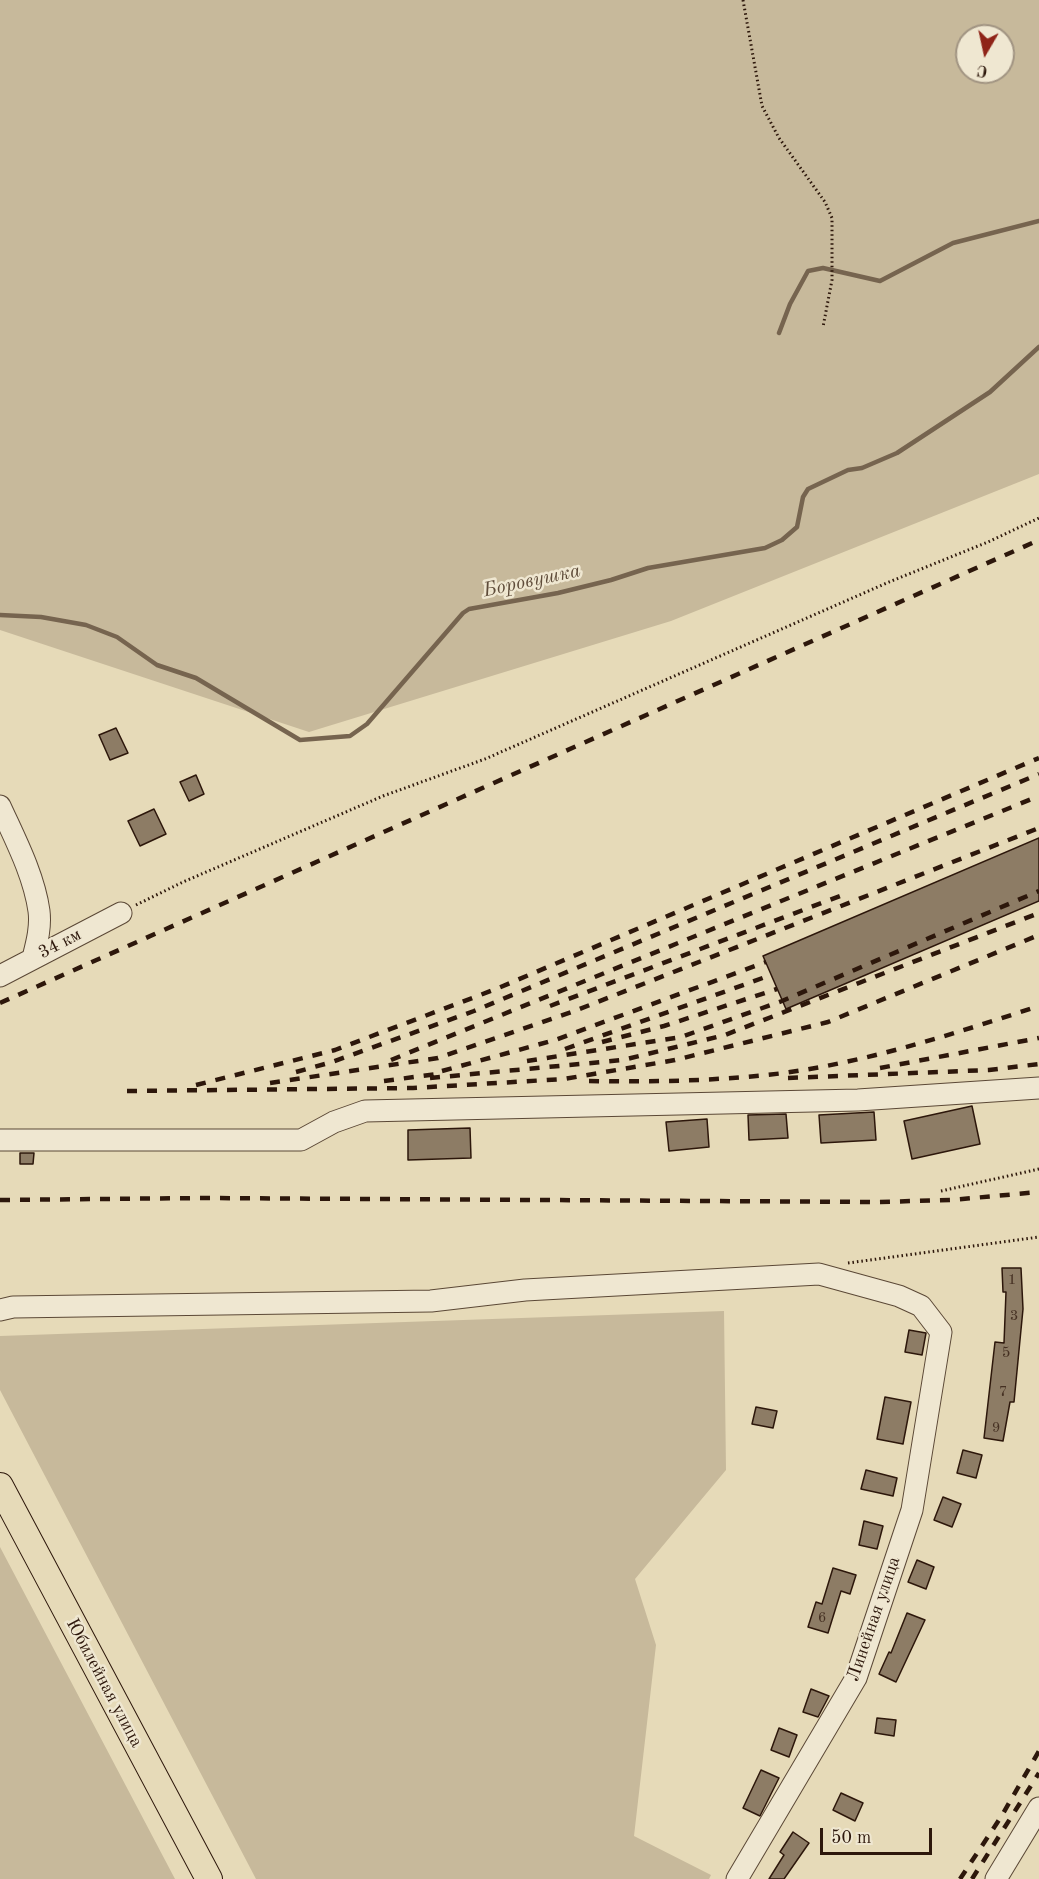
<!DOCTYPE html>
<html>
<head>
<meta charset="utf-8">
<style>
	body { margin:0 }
	#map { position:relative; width:1039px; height:1879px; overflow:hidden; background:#e6dab8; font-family:"Old Standard TT",serif }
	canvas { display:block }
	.north { position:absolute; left:955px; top:24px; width:60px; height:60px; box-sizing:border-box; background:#efe7d1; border:2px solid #a19482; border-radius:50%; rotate:189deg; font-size:16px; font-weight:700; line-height:24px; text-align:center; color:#2d170b }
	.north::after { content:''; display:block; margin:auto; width:21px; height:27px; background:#8f2418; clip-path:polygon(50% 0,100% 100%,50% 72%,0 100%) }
	.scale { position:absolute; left:820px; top:1828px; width:112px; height:27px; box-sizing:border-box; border:3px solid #2d170b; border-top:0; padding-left:8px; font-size:18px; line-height:21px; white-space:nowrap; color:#2d170b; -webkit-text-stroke:4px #efe7d1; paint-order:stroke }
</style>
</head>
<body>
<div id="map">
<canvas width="1039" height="1879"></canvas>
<div class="north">С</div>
<div class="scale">50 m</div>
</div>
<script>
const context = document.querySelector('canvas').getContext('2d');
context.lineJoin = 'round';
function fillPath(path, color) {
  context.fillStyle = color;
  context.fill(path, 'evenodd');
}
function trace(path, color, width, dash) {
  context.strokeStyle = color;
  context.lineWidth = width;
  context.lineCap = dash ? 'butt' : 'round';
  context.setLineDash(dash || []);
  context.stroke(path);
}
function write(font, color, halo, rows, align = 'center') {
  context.font = font + ' "Old Standard TT",serif';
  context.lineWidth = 5;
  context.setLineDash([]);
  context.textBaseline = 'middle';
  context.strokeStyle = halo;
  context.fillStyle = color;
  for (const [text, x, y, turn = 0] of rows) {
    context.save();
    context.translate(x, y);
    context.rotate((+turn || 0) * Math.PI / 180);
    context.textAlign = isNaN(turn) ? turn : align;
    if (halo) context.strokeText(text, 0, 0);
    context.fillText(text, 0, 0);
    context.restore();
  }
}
const green = new Path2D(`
	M0,0H1039V474L671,621L309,732L0,630ZM967,36H1003V72H967Z
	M724,1311L726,1470L635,1579L656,1645L634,1836L711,1875L709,1879H256L0,1390V1336Z
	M0,1547L175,1879H0Z`);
const stream = new Path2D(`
	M779,333L790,304L808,271L823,268L880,281L953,243L1039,221
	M0,615L41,617L86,625L117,637L157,665L196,678L300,740L350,736L367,724L463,613L469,609L558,593L611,580L648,568L765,548L782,540L797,527L803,497L808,489L848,470L862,468L897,453L990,392L1039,347`);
const building = new Path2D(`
	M116,728L128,753L110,760L99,735Z
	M196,775L204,794L189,801L180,782Z
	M154,809L166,834L140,846L128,821Z
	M1039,838V901L786,1009L763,956Z
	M972,1106L980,1144L912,1159L904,1121Z
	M874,1112L876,1140L821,1143L819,1115Z
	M786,1114L788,1138L749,1140L748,1115Z
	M707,1119L709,1147L669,1151L666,1122Z
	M470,1128L471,1158L408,1160V1130Z
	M20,1153H34L33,1164H20Z
	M1002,1268H1021L1023,1309L1014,1402H1010L1003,1441L984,1438L995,1342L1004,1343L1006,1292H1003Z
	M909,1330L926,1333L922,1355L905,1352Z
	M885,1397L911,1402L903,1444L877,1439Z
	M756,1407L777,1411L773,1428L752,1424Z
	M963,1450L982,1455L976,1478L957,1473Z
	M866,1470L897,1478L893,1496L861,1489Z
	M943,1497L961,1504L952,1527L934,1520Z
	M864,1521L883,1526L877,1549L859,1545Z
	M917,1560L934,1567L926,1589L908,1582Z
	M833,1568L856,1575L850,1594L841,1591L828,1633L808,1627L816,1602L822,1604Z
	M907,1613L925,1620L896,1682L879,1674L889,1652L891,1653Z
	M811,1689L829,1696L818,1717L803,1712Z
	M877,1718L896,1720L894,1736L875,1733Z
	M779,1728L797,1735L789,1757L771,1750Z
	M761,1770L779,1778L760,1816L743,1808Z
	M841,1793L863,1803L855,1821L833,1810Z
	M793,1832L809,1843L784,1879H769L784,1855L780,1852Z`);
const path = new Path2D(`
	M743,0L762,106L779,138L825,202L832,218V280L823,327
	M136,905L183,882L383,796L485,759L889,582L988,542L1039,518
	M941,1191L1039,1169
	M848,1263L1039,1237`);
const minor = new Path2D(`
	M0,806C15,839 34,875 39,911C41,927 37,942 33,958
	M0,976L121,913
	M0,1140H301L334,1122L365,1111L858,1100L1039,1088
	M0,1310L13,1307L431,1301L525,1290L819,1274L899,1296L921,1306L941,1332L912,1510L856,1678L737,1879
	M996,1879L1039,1808`);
const major = new Path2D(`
	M0,1486L209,1879`);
const rail = new Path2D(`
	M0,1003L1039,540
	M550,1006L848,893
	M602,1042L664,1026L777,989
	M565,1049L771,975
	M391,1060L1039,796
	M527,1061L681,1037L782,1001L1039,891
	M880,1068L1039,1038
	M442,1071L555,1040L766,962
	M296,1072L332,1062L474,1011L1039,774
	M430,1078L623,1060L725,1035L1039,913
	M788,1078L989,1070L1039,1064
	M384,1081L437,1074
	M589,1081C655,1082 719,1081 784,1073C871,1061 956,1033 1039,1006
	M270,1083L438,1058L572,1012L1039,828
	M196,1085L335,1050L496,989L1039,758
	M127,1091L413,1088L564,1079L675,1060L828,1022L1039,935
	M0,1200L203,1198L877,1202L951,1200L1039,1192
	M960,1879L1001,1817L1039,1751
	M972,1879L1039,1773`);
const numberNames = [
	["1",1012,1280],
	["3",1014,1316],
	["5",1006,1353],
	["7",1003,1392],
	["9",996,1428],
	["6",822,1618]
];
const streetNames = [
	["34 км",60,944,-27],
	["Линейная улица",874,1619,-71],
	["Юбилейная улица",104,1683,62]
];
const waterNames = [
	["Боровушка",532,581,-12]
];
fillPath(green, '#c7b99b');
trace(stream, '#76644f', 4.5);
fillPath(building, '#8d7c65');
trace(building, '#2d170b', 1.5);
trace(minor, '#5b4836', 23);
trace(major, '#2d170b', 28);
trace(path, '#2d170b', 3, [1.5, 3]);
trace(minor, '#efe7d1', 21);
trace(major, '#e6dab8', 26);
trace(rail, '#2d170b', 4.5, [10, 10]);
write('15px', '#453022', null, numberNames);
write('18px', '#2d170b', '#efe7d1', streetNames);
write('italic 20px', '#5e4b39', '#efe7d1', waterNames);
</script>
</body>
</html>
